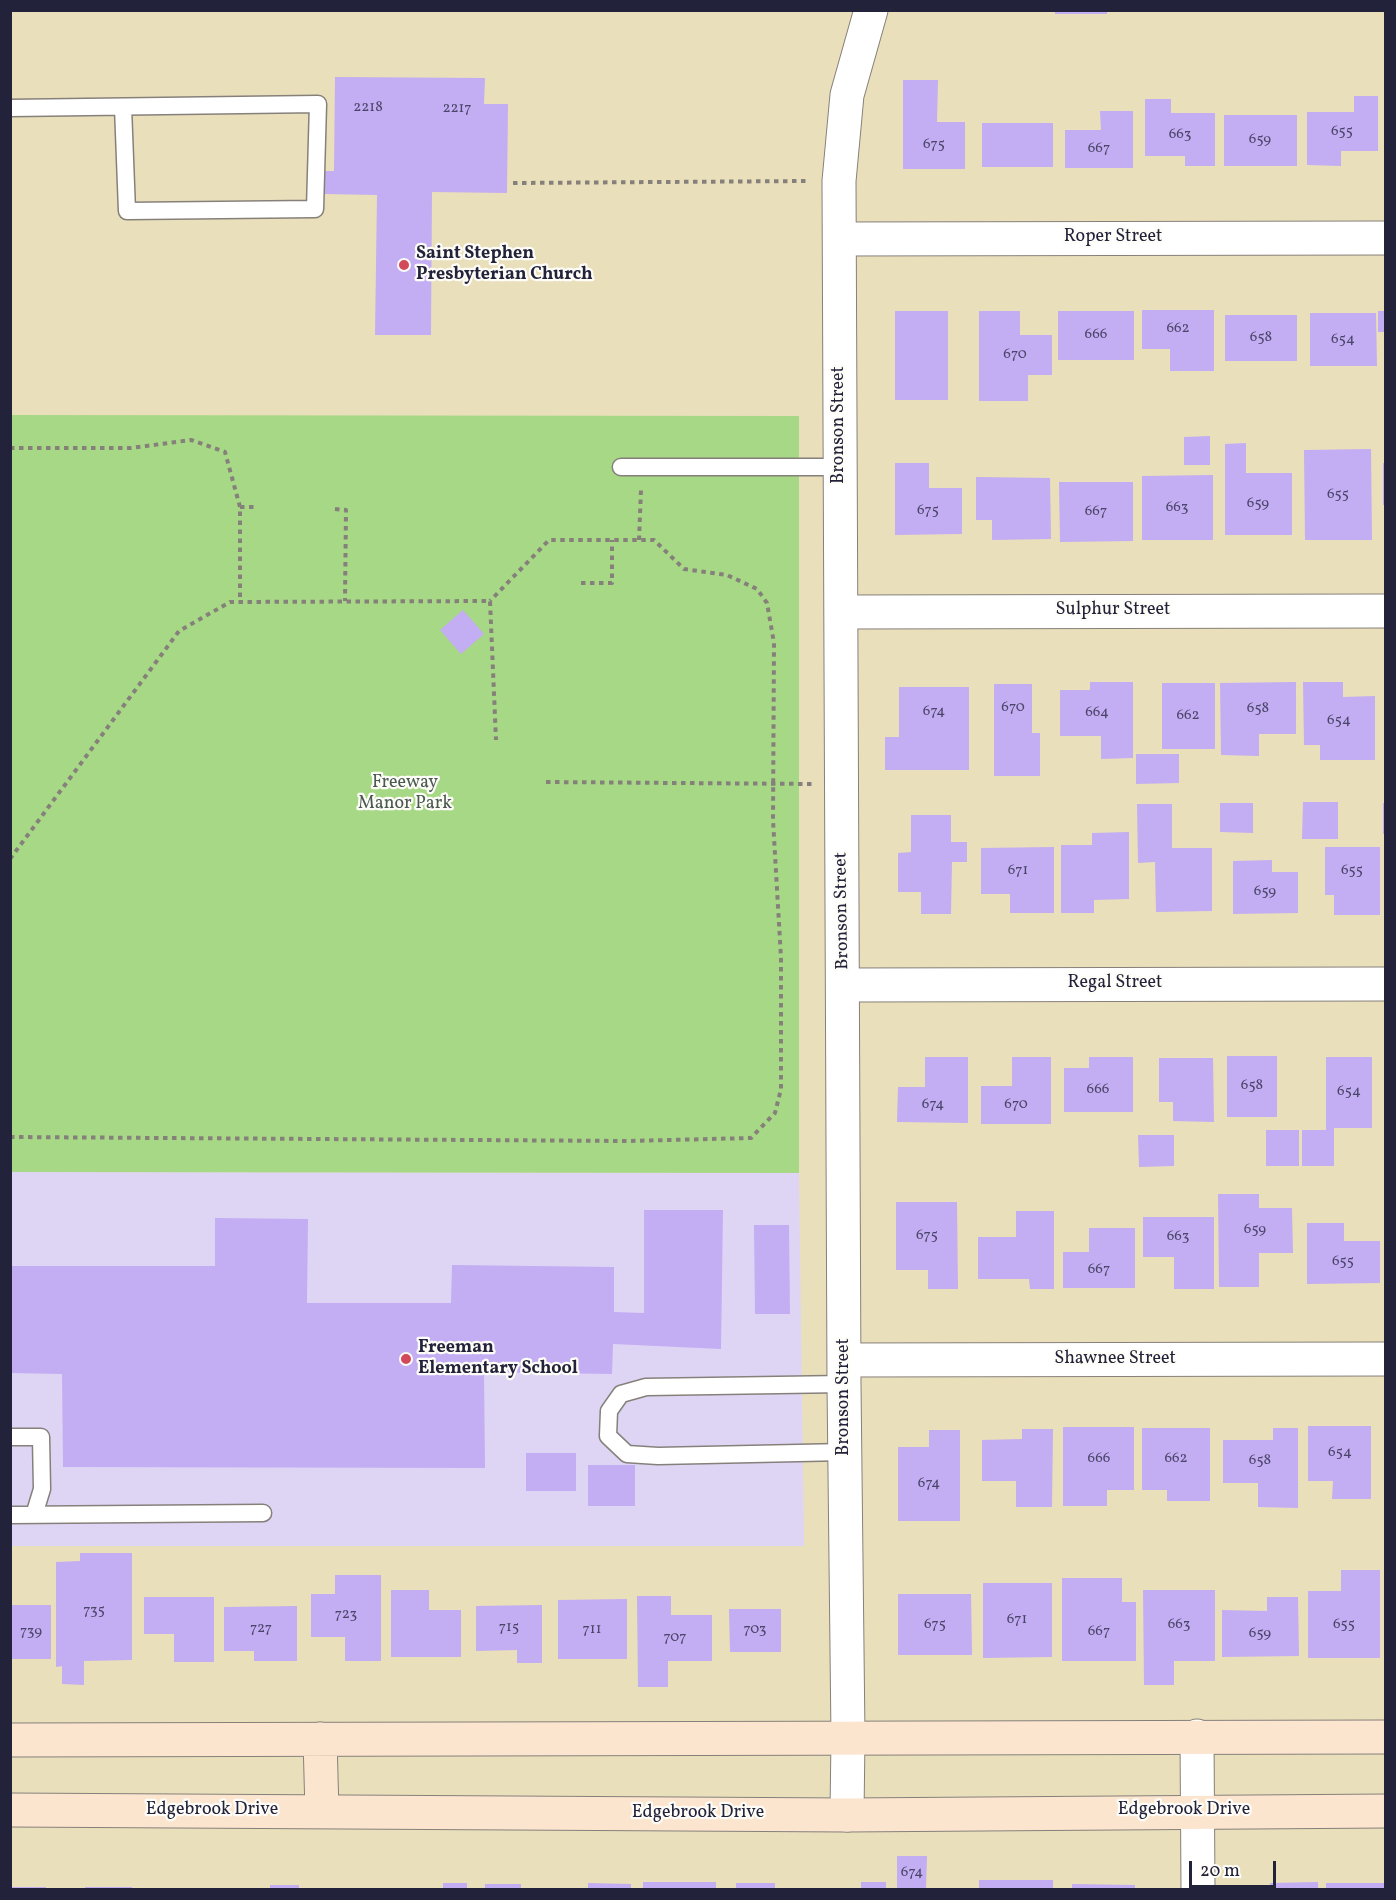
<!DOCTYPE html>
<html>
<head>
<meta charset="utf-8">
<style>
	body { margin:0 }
	#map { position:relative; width:1396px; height:1900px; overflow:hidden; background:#eadfbb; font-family:Vollkorn,serif }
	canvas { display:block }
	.frame { position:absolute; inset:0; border:12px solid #22223b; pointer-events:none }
	.scale { position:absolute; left:1189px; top:1861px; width:87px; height:27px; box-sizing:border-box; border:3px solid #22223b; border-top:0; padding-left:8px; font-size:18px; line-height:21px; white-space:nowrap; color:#22223b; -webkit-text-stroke:4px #fdfcf7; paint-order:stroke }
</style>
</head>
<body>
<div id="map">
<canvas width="1396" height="1900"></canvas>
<div class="frame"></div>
<div class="scale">20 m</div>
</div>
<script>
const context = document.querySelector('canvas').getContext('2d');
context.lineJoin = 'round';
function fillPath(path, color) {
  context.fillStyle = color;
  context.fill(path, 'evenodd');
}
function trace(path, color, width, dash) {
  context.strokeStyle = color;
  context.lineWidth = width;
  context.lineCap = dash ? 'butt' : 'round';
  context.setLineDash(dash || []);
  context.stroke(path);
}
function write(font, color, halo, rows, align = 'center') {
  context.font = font + ' Vollkorn,serif';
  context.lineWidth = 4.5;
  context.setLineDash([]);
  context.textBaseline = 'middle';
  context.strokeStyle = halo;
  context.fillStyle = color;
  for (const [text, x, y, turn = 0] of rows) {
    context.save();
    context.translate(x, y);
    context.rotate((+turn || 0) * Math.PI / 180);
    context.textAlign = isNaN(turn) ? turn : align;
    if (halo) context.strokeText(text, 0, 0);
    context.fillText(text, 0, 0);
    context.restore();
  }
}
const built = new Path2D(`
	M11,1172L799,1173L804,1546H11Z`);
const green = new Path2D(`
	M11,415L799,416V1173L11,1172Z`);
const building = new Path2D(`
	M1055,10H1107V14H1055Z
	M335,77L485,78L484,104H508L507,193L432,192L431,335H375L377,195L324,194V171H334Z
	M903,80H938L937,122H965V169H903Z
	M1354,96H1378V151H1341V166L1307,165V112H1354Z
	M1145,99H1171V113H1215V166H1185V156H1145Z
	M1100,111H1133V168H1065V130H1101Z
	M1224,115H1297V166H1224Z
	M982,123H1053V167H982Z
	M1142,310H1214V371H1170V349H1142Z
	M895,311H948V400H895Z
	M979,311H1020V335H1052V375H1028V401H979Z
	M1058,311H1134V360H1058Z
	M1378,311H1386V332H1378Z
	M1310,313H1376L1377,366H1310Z
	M1225,315H1297V361H1225Z
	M1210,436V465H1184V437Z
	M1246,443V473H1292V535H1225V444Z
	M1371,449L1372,540H1305L1304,450Z
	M895,463H929V488H962V534L895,535Z
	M1383,463H1386V505H1383Z
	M1213,475V540H1142V476Z
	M976,477L1050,478L1051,539L992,540V520H976Z
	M1059,482H1133V541L1060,542Z
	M463,610L484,634L461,654L440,630Z
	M1090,682H1133V758L1101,759V736H1060V690H1090Z
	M1296,682V734H1259V756L1221,755L1220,683Z
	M1303,682H1343V697L1375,696V760H1320V745H1304Z
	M1162,683H1215V749H1162Z
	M994,684H1032V733H1040V776H994Z
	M899,687H969V770H885V737H899Z
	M1136,754H1179V783L1136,784Z
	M1303,802H1338V839H1302Z
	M1220,803H1253V833L1220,832Z
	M1383,803H1386V834H1383Z
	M1137,804H1172V848H1212V911L1156,912L1155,862L1138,863Z
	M911,815H951V842H967V862H952L951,914H921V892H898V853L911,852Z
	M1129,832V899L1094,900V913H1061V845H1092V833Z
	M1054,847V913H1010V894H981V848Z
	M1325,847H1380V915H1334V895H1325Z
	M1272,860V872H1298V913L1233,914V861Z
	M1227,1056H1277V1117H1227Z
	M925,1057H968V1123L897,1122L898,1087H925Z
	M1012,1057H1051V1124H981V1086H1012Z
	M1089,1057H1133V1112H1064V1068H1089Z
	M1326,1057H1372V1128H1334V1166H1302V1130H1326Z
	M1159,1058H1213L1214,1122L1173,1121V1102H1159Z
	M1266,1130H1299V1166H1266Z
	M1138,1135H1174V1166L1139,1167Z
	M1218,1194H1259V1208H1292L1293,1253H1259V1287H1219Z
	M896,1202H957L958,1289H928V1270H896Z
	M644,1210H723L721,1349L613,1344L612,1374L484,1372L485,1468L63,1467L62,1374L10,1373V1266H215V1218L308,1219L307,1303H451L452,1265L614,1267V1312L644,1313Z
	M1016,1211H1054V1289H1030L1029,1279H978V1237H1016Z
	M1143,1217H1214V1289H1174V1257H1143Z
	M1307,1223H1344V1241H1380V1283L1307,1284Z
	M754,1225H789L790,1314H755Z
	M1089,1228H1135V1288H1063V1252H1089Z
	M1308,1426H1371V1499H1332L1333,1481H1308Z
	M1063,1427H1134V1490H1107V1506H1063Z
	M1142,1428H1210V1501H1167V1490H1142Z
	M1273,1428H1298V1508L1258,1507V1483H1223V1440H1273Z
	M1022,1429H1053L1052,1507H1016V1481H982V1440L1022,1439Z
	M929,1430H960V1521H898V1447H929Z
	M526,1453H576V1491H526Z
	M588,1465H635V1506H588Z
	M80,1553H132V1660L84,1661V1685L62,1684V1666L56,1667V1562L80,1561Z
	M1341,1570H1380V1658H1308V1591H1341Z
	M335,1575H381V1661H345V1637H311V1594H335Z
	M1062,1578H1122V1602H1136V1661H1062Z
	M983,1583H1052V1657L983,1658Z
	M391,1590H429V1610H461V1657H391Z
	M1143,1590H1215V1661H1174V1685H1144Z
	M898,1594H971L972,1655H898Z
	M637,1596H671V1615H712V1661H668V1687H638Z
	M144,1597H214V1662H174V1634H144Z
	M1267,1597H1298L1299,1656L1222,1657V1610L1267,1611Z
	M627,1599V1659H558V1600Z
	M10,1605H51V1659H10Z
	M542,1605V1663H517V1650L476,1651V1606Z
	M297,1606V1661H254V1651H224V1607Z
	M729,1609H781V1652H730Z
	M897,1856H927L926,1890H897Z
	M979,1880H1053V1890H979Z
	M643,1882H716V1890H643Z
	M861,1882H886V1890H861Z
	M1318,1882V1890H1270V1883Z
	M443,1883H467V1890H443Z
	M588,1883L631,1884V1890H588Z
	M736,1883H775V1890H736Z
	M1326,1883H1386V1890H1326Z
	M485,1884H521V1890H485Z
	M1072,1884L1135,1885V1890H1072Z
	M270,1885H299V1890H270Z
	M10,1887H46V1890H10Z
	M85,1887H132V1890H85Z`);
const path = new Path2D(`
	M513,183L809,181
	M10,448H131L191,440L225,452L240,507V602
	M240,507H256
	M335,509L346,510L345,601
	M639,540L641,490
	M581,583H612V540
	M546,782L812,784
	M10,859L179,631L230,602L490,601L496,740
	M10,1137L627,1141L751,1138L775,1113L781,1089V958L773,820L774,643L767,603L757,589L727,575L684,569L654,540H549L490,601`);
const service = new Path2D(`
	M10,108L318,104L315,209L127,211L123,107
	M621,467H840
	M844,1384L646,1387L621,1394L609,1411L608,1436L627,1454L658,1456L845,1452
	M10,1437H41L42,1489L34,1515
	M10,1515L263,1513`);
const minor = new Path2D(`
	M840,239L1386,238
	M841,612L1386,611
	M844,985L1386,984
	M844,1360L1386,1359
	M1197,1736L1198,1890
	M847,1815L848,1737L844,1384L839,181L847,95L871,10`);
const secondary = new Path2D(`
	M320,1739L322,1812
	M10,1740L1386,1737
	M10,1810L847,1815L1386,1811`);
const markers = [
	[404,265,6,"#d1495b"],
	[406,1359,6,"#d1495b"]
];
const numberNames = [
	["2218",368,108],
	["2217",457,109],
	["655",1342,132],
	["663",1180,135],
	["659",1260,140],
	["675",934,145],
	["667",1099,149],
	["662",1178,329],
	["666",1096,335],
	["658",1261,338],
	["654",1343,340],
	["670",1015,355],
	["655",1338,495],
	["659",1258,504],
	["663",1177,508],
	["675",928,511],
	["667",1096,512],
	["670",1013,708],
	["658",1258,709],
	["674",934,712],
	["664",1097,713],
	["662",1188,716],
	["654",1339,721],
	["671",1018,871],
	["655",1352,871],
	["659",1265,892],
	["658",1252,1086],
	["666",1098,1090],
	["654",1349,1092],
	["674",933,1105],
	["670",1016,1105],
	["659",1255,1230],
	["675",927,1236],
	["663",1178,1237],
	["655",1343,1262],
	["667",1099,1270],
	["654",1340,1453],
	["666",1099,1459],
	["662",1176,1459],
	["658",1260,1461],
	["674",929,1484],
	["735",94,1611],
	["723",346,1615],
	["671",1017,1620],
	["675",935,1625],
	["663",1179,1625],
	["655",1344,1625],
	["715",509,1628],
	["727",261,1629],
	["711",592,1630],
	["703",755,1630],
	["739",31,1632],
	["667",1099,1632],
	["659",1260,1634],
	["707",675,1638],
	["674",912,1873]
];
const streetNames = [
	["Roper Street",1113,238],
	["Bronson Street",840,425,-90],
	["Sulphur Street",1113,611],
	["Bronson Street",843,911,-91],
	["Regal Street",1115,984],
	["Shawnee Street",1115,1360],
	["Bronson Street",845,1397,-90],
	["Edgebrook Drive",212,1811],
	["Edgebrook Drive",1184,1811],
	["Edgebrook Drive",698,1814]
];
const poiNames = [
	["Saint Stephen",416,255],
	["Presbyterian Church",416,276],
	["Freeman",418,1349],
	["Elementary School",418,1370]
];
const parkNames = [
	["Freeway",405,784],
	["Manor Park",405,805]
];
fillPath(built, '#ded5f5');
fillPath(green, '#a7d886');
fillPath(building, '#c3adf3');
trace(service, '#86807b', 19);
trace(minor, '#86807b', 35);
trace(secondary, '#86807b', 35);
trace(path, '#86807b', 4, [4.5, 4.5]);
trace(service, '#fff', 16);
trace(minor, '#fff', 33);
trace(secondary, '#fce5cf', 33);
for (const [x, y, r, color] of markers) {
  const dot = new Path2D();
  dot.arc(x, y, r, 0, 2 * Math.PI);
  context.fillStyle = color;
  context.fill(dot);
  trace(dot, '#fdfcf7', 2);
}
write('15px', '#4a4569', null, numberNames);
write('18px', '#22223b', '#fdfcf7', streetNames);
write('bold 18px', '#22223b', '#fdfcf7', poiNames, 'left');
write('18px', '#4a5952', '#fdfcf7', parkNames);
</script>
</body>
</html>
